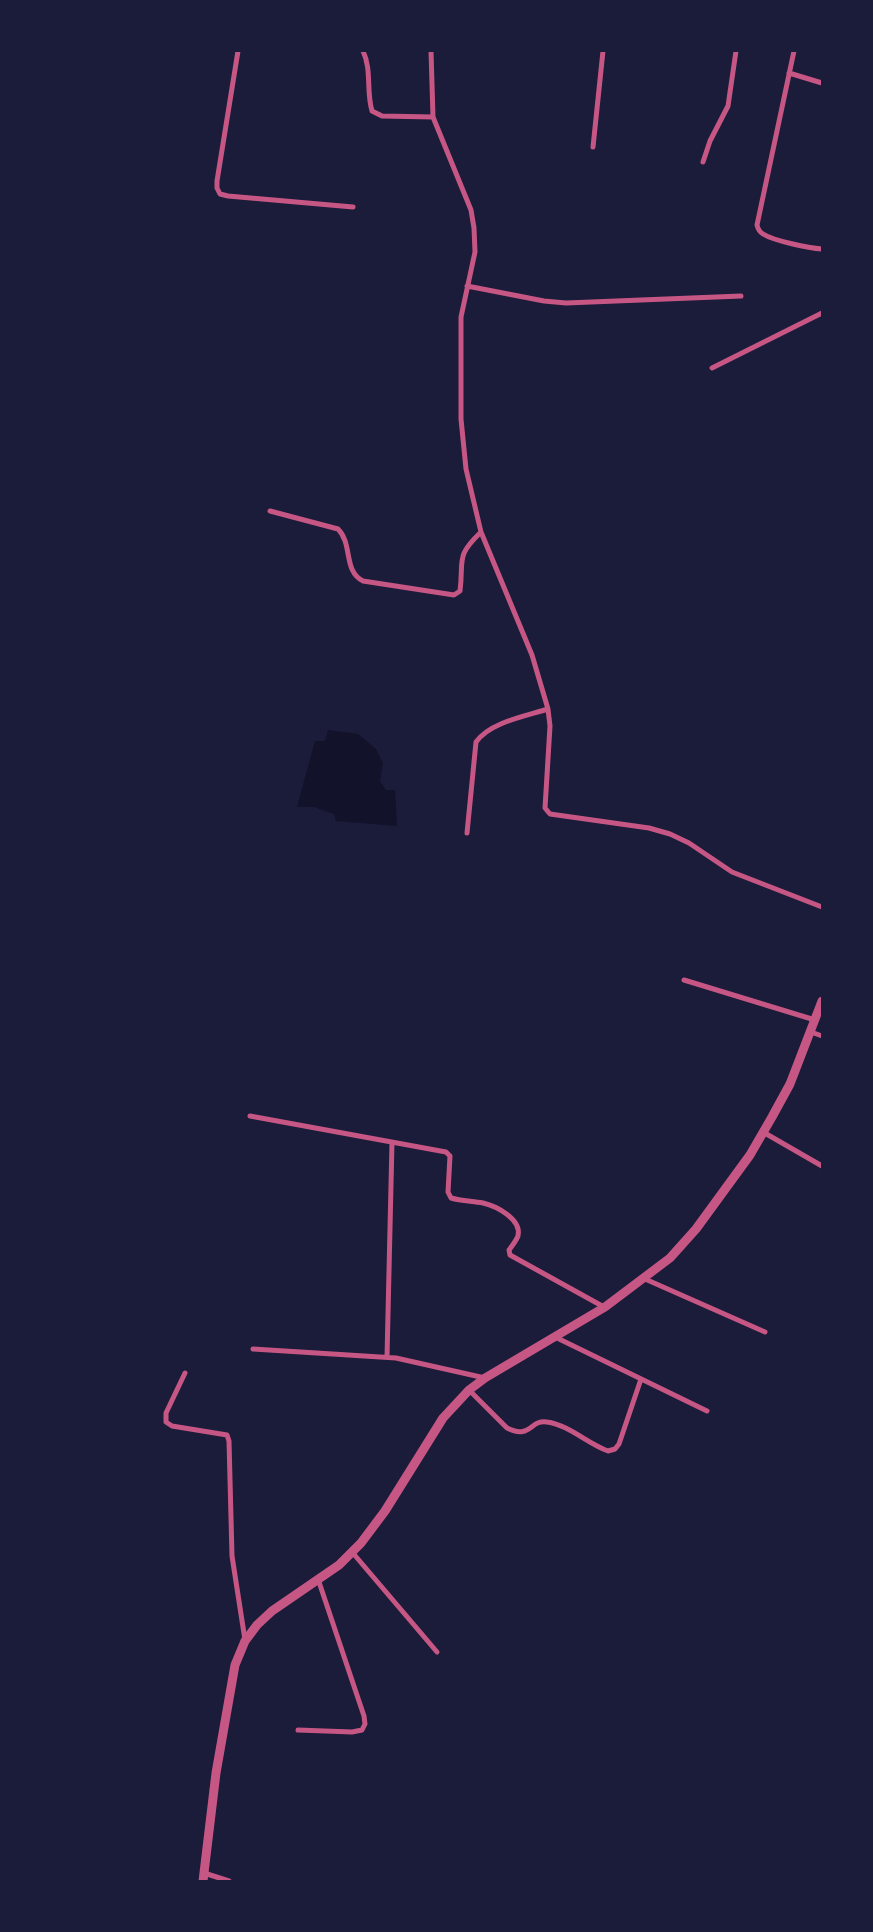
<!DOCTYPE html>
<html>
<head>
<meta charset="utf-8">
<style>
	body { margin:0 }
	#map { position:relative; width:873px; height:1932px; overflow:hidden; background:#1b1b3a; font-family:Lora,serif }
	canvas { display:block }
	.frame { position:absolute; inset:0; border:52px solid #1b1b3a; pointer-events:none }
</style>
</head>
<body>
<div id="map">
<canvas width="873" height="1932"></canvas>
<div class="frame"></div>
</div>
<script>
const context = document.querySelector('canvas').getContext('2d');
context.lineJoin = 'round';
function fillPath(path, color) {
  context.fillStyle = color;
  context.fill(path, 'evenodd');
}
function trace(path, color, width, dash) {
  context.strokeStyle = color;
  context.lineWidth = width;
  context.lineCap = dash ? 'butt' : 'round';
  context.setLineDash(dash || []);
  context.stroke(path);
}
const water = new Path2D(`
	M328,730L358,734L376,749L383,763L380,781L386,790H395L397,826L336,821L334,814L314,807H297L315,741H325Z`);
const minor = new Path2D(`
	M238,51L217,181V188L220,194L228,196L353,207
	M363,51C372,70 366,91 372,111L382,116L433,117
	M431,51L433,117L471,210L474,228L475,252L461,317V419L466,469L481,532L532,655L548,709L550,726L545,808L550,814L649,828L670,834L689,843L732,872L822,907
	M794,51L757,225C758,229 759,232 763,234C774,241 809,248 822,249
	M789,73L822,83
	M593,147L603,51
	M703,162L710,141L728,106L736,51
	M467,286L544,301L566,303L741,296
	M712,368L822,313
	M270,511L338,529C353,544 343,571 363,581L454,595L460,591C464,559 455,557 481,532
	M467,833L476,742C490,722 526,716 548,709
	M684,980L815,1020
	M811,1032L822,1036
	M250,1116L446,1152L450,1156L448,1192L451,1198C461,1201 472,1201 483,1203C496,1206 522,1219 518,1236C516,1241 512,1246 509,1250L510,1255L604,1307
	M763,1132L822,1166
	M645,1279L765,1332
	M555,1337L707,1411
	M253,1349L396,1358L485,1378
	M387,1357L392,1142
	M185,1373L166,1413V1422L172,1426L227,1435L229,1441L232,1556L245,1640
	M469,1390L507,1428C531,1440 530,1419 547,1422C569,1425 588,1444 608,1451L615,1449L619,1444L641,1379
	M352,1552L437,1652
	M298,1730L352,1732L362,1730L365,1724L364,1716L318,1579
	M204,1873L229,1881`);
const tertiary = new Path2D(`
	M203,1881L216,1773L235,1665L245,1641L257,1625L272,1611L339,1565L361,1543L385,1511L443,1418L469,1390L485,1378L605,1307L670,1258L696,1229L750,1155L772,1117L790,1084L822,1001`);
fillPath(water, '#12122b');
trace(minor, '#c65784', 5);
trace(tertiary, '#c65784', 9);
</script>
</body>
</html>
